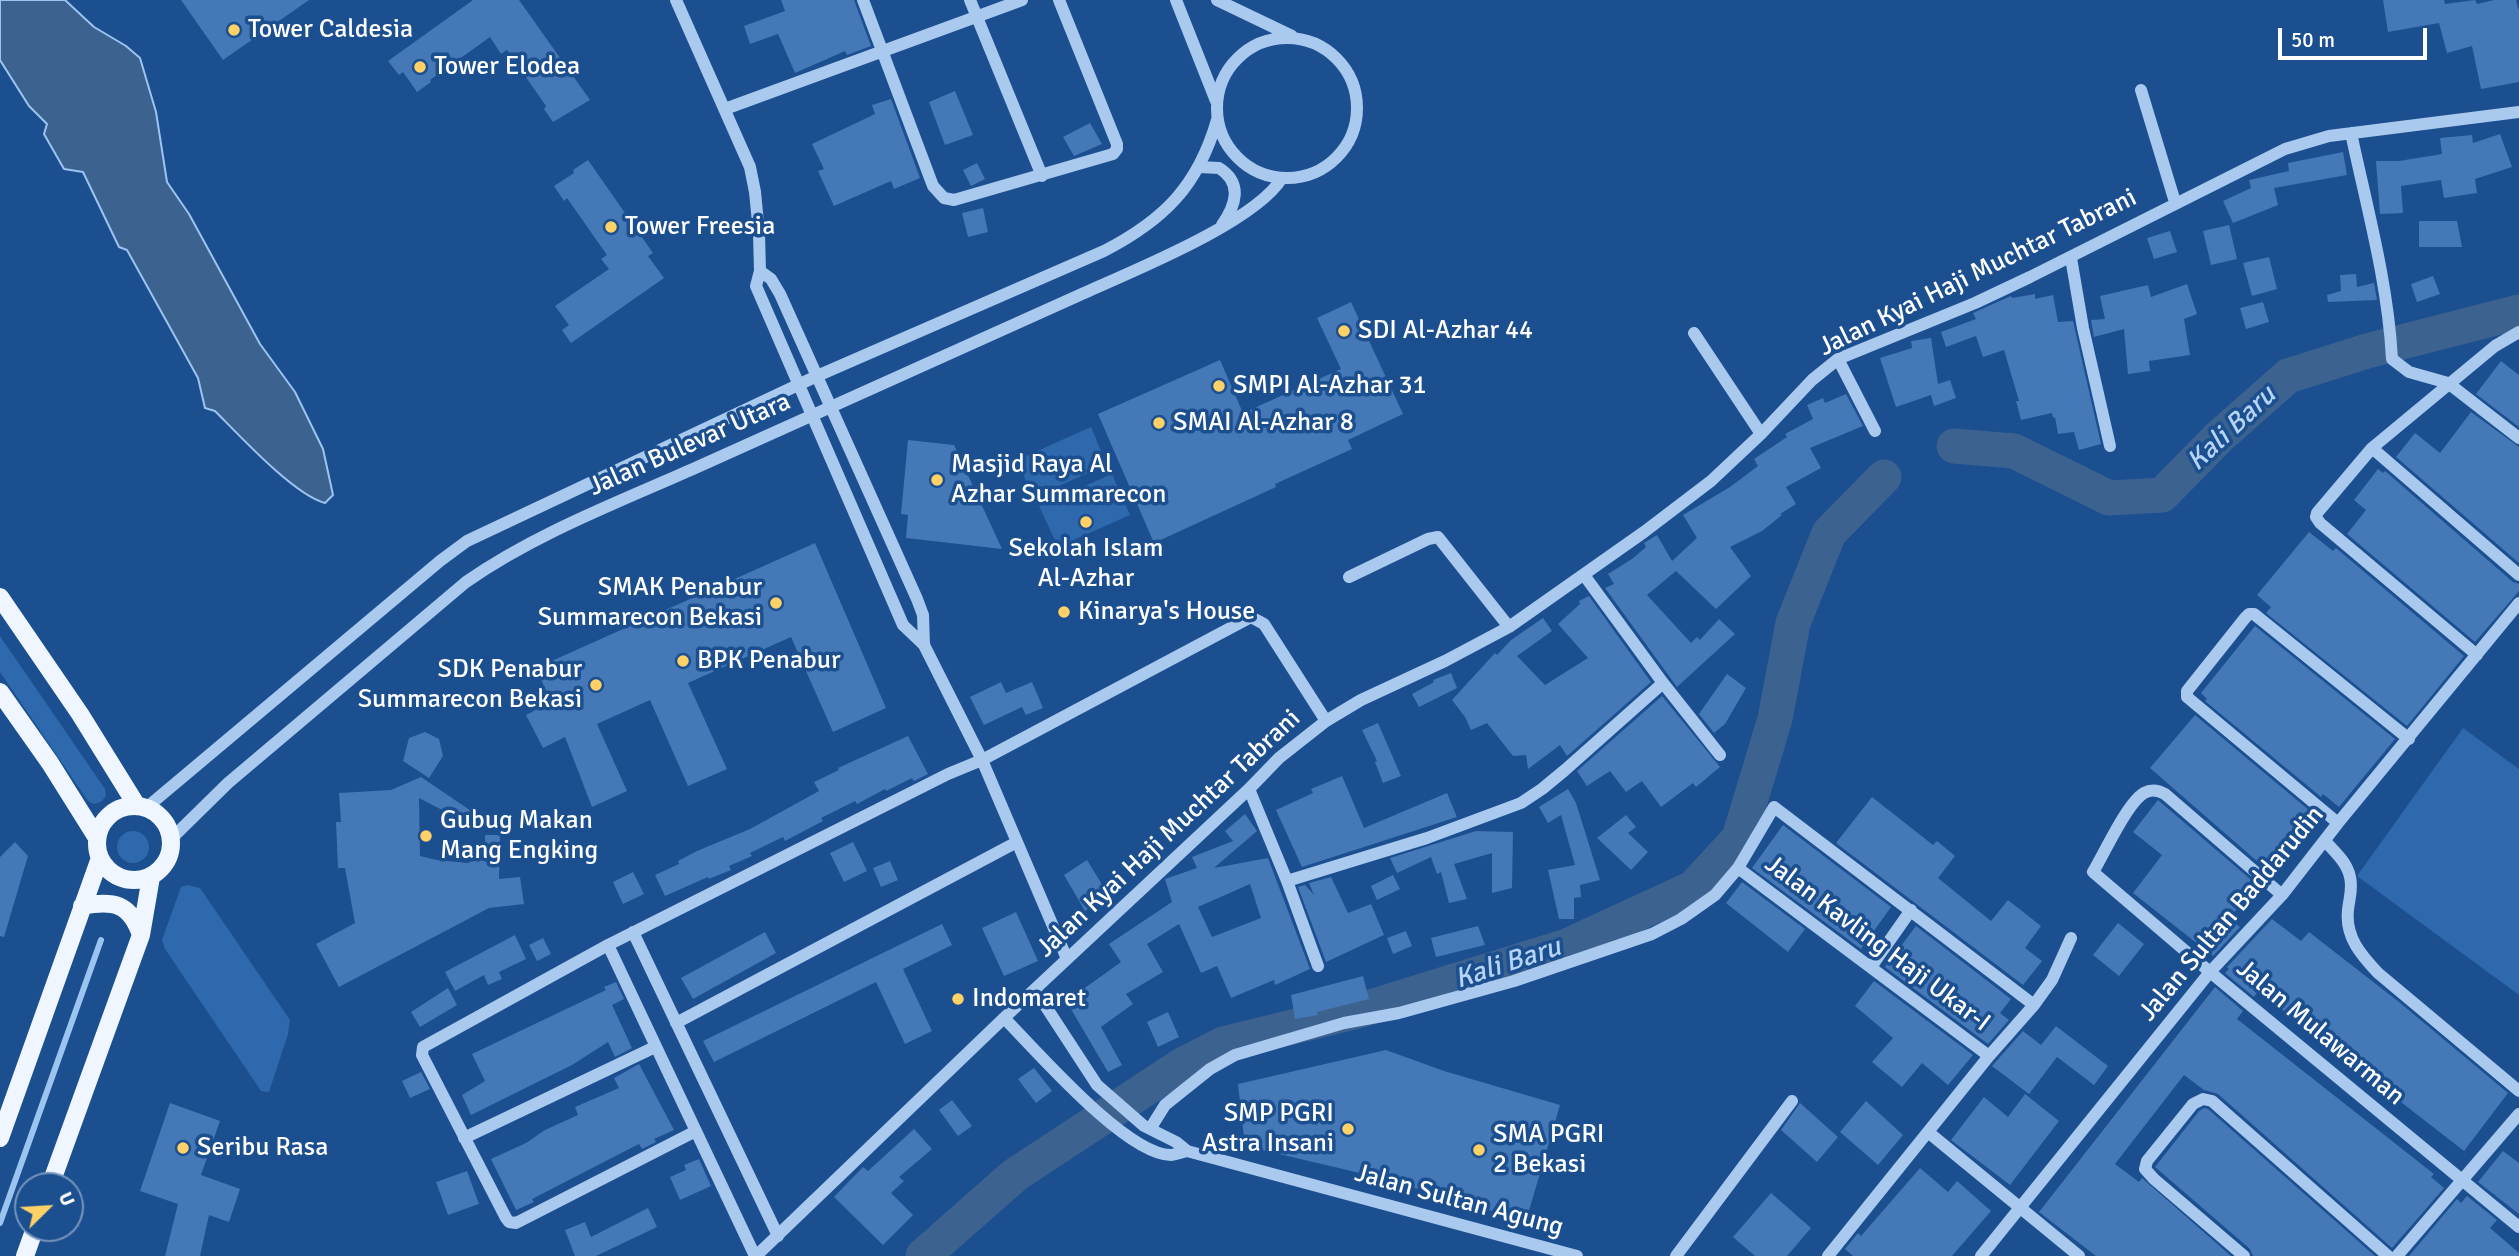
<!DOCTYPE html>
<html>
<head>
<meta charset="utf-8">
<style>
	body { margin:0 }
	#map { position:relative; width:2519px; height:1256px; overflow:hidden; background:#1b4f8f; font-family:Signika,sans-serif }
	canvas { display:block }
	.north { position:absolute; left:14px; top:1172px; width:70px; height:70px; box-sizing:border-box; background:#1b4f8f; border:2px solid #7695bc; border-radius:50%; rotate:66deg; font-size:19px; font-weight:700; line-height:28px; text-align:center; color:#fff }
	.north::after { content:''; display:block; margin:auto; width:24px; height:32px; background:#ffd166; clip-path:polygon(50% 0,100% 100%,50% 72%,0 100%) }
	.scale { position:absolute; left:2278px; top:28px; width:149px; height:32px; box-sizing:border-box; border:4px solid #fff; border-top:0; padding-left:9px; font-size:21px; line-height:24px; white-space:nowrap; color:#fff; -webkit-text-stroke:5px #1b4f8f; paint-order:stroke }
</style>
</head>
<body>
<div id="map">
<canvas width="2519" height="1256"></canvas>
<div class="north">U</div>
<div class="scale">50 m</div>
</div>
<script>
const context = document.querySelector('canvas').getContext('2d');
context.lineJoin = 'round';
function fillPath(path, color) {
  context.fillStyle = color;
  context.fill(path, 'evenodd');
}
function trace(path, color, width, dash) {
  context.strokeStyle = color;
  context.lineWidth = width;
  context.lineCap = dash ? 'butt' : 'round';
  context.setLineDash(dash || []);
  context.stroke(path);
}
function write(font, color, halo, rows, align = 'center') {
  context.font = font + ' Signika,sans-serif';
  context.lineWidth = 7;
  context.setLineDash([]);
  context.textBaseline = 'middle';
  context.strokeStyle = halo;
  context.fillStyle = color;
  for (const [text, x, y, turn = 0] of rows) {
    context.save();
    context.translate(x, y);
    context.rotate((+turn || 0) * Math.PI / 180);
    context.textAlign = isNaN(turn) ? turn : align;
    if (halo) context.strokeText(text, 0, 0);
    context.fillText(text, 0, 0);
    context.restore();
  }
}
const green = new Path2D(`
	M1091,427L1107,465L1033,497L1017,460Z
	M1112,474L1130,515L1058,547L1039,506Z
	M0,636L105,789L106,796L101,802L93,804L88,801L0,672Z
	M2463,728L2519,769V995L2357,876Z
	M117 847a16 16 0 1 1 32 0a16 16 0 1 1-32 0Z
	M187,885L200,888L290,1020L288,1034L269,1092L261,1091L165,949L162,940L181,887Z`);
const water = new Path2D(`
	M0,0H65L94,27L126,46L140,58L156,112L167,182L189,214L260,344L295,392L323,449L333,495L325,503C294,495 239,435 215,411L205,408L198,378L127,250L119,247L83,172L64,169L44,134L47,124L29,106L0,60Z`);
const stream = new Path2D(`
	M0,1223L101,940`);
const river = new Path2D(`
	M1954,446L2014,451L2109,498L2162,495L2219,437L2288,376L2367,351L2519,312
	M923,1256L1015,1175L1182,1065L1223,1044L1358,1011L1567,946L1693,888L1739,838L1775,719L1793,623L1829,533L1884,477`);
const building = new Path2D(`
	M181,0H309L223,60Z
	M473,0H519L590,100L553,122L544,109L546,106L507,50L501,54L490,37L430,80L431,82L417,92L403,72L399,75L388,61Z
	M781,0H854L871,46L847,55L845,51L795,73L778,34L750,44L744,26L785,11Z
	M2383,0H2444L2445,4L2475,0L2477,4L2494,0H2516L2519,11V82L2481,89L2472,46L2447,53L2439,23L2388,32Z
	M955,91L973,135L945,145L929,102Z
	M891,99L920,178L894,189L891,181L834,206L818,171L824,169L812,144L875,114L872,105Z
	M1090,123L1102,144L1074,156L1063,137Z
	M2500,134L2512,167L2475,179L2477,193L2444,198L2441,180L2401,186L2403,213L2380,214L2376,161H2399L2442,154L2440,138L2472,135L2473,143Z
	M2343,152L2347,175L2274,188L2278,205L2233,223L2223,201L2251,188L2249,180L2289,171L2288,163Z
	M588,160L653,253L648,256L664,278L571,343L562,330L569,325L555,306L609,269L601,259L607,255L567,198L564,201L554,186L574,173L573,170Z
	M977,163L985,179L971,186L963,170Z
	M983,208L988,232L968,237L962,213Z
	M2419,221H2457L2462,247H2419Z
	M2229,225L2237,259L2211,265L2203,231Z
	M2170,231L2177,252L2154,259L2147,238Z
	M2269,257L2277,289L2252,296L2243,263Z
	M2356,274L2357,287L2374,283L2377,300L2328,302L2327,295L2341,291L2340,275Z
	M2433,276L2440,294L2417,302L2411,284Z
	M2187,284L2197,314L2184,319L2190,355L2149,361L2150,371L2128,374L2124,329L2094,337L2091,320L2105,319L2100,296L2148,285L2151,297Z
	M2035,294V299L2053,295L2058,322L2073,321L2101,444L2079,450L2074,432L2058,434L2055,417L2053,418L2052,413L2021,420L2016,401H2019L2004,350L1983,357L1976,336L1946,347L1941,332L1976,319L1973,313L2002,300L2011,296L2012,298Z
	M1351,302L1403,414L1348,440L1352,449L1275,484L1276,487L1154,543L1098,414L1220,360L1243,413L1341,369L1317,318Z
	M2263,302L2269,322L2246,329L2240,308Z
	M1931,338L1938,384L1950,380L1956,398L1934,406L1931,395L1896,407L1880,358L1912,348L1911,341Z
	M2501,361L2519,375V427L2476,394Z
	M1846,394L1863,426L1810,448L1821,468L1786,487L1796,504L1780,514L1782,515L1762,531L1730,547L1751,576L1716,609L1676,571L1647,595L1691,643L1697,637L1700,640L1719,619L1735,634L1677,687L1605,588L1614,584L1608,574L1632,559L1646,547L1644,543L1657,535L1672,561L1697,538L1683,515L1730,487L1758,466L1754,459L1787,437L1785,434L1813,419L1807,405L1823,398L1825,403Z
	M2471,412L2519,447V563L2396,457L2415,433L2440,453Z
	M908,440L954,445L1002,549L906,538L908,515L901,514Z
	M2378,469L2383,473L2385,471L2513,582L2519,584V591L2475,642L2347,534L2366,510L2354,500Z
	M2309,532L2333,551L2336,548L2464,656L2407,726L2266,613L2271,607L2257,595Z
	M815,543L886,708L833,732L791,637L688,683L727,769L688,786L650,700L597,724L627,791L592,807L565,737L543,748L526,715L551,702L536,668Z
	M1589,596L1651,682L1567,756L1560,745L1528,769L1526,755L1513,756L1487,723L1471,730L1465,717L1452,700L1495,653L1497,655L1511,640L1543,618L1552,631L1517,656L1545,685L1588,658L1558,624L1580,604L1579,601Z
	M2255,626L2395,739L2339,807L2323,794L2321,797L2205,701L2207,699L2201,693Z
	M1451,673L1457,688L1419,707L1412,694L1434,682L1433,680Z
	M1727,674L1746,688L1725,724L1714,733L1699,714Z
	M1001,682L1006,693L1032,682L1043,708L1026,715L1022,707L984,725L970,697Z
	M1662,696L1720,767L1696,787L1693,783L1661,807L1642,781L1626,792L1610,771L1587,786L1577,771Z
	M2195,715L2310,811L2266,869L2150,768Z
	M1378,723L1401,776L1383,783L1375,762L1377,761L1362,730Z
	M425,732L439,739L443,756L429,778L403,761L409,738Z
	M908,736L928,774L914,781L912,778L886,791L885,789L857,804L855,801L821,818L823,821L785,841L783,837L750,853L752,856L729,866L731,870L709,879L708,877L665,896L655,875L679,864L678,861L697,851L750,829L819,791L814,782L839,770L838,768Z
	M1342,776L1364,828L1447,793L1457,817L1302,867L1276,810L1313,793L1311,789Z
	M421,777L486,821L481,830L419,798L420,856L437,860L467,863L485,857V835H500L499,879L520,877L524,904L489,908L339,987L316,944L355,923L345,868H338L336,822H341L339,793L391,790Z
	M1568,789L1576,803L1600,880L1580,885L1581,897L1574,898V919H1559L1548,870L1575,865L1561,815L1548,823L1539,807Z
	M1872,797L1933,845L1937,841L1955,856L1938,878L1991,921L2008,900L2041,926L2025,948L2042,961L2023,985L1836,843Z
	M2158,800L2256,884L2229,919L2240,927L2213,956L2133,893L2162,855L2133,832Z
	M1245,814L1257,831L1214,868L1268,858L1310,969L1275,985L1274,980L1231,998L1217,966L1201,973L1179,924L1147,944L1163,972L1126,994L1133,1004L1101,1027L1122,1065L1108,1072L1065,999L1082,990L1121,962L1109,944L1172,902L1165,879L1197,868L1192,857L1233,841L1225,831ZM1250,884L1261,918L1212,937L1198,907Z
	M1626,815L1636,827L1628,833L1648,852L1631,870L1597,838Z
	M1783,825L1891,907L1861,949L1752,868Z
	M1476,831L1513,832L1512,888L1492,893V853L1454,864L1467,899L1449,903L1441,872L1437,874L1431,857L1397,873L1390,858Z
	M15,842L28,856L4,937L0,936V857Z
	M853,842L867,871L844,882L830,853Z
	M1087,860L1109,896L1085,911L1064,875Z
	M890,861L898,880L881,887L873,868Z
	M633,872L644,894L623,904L613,882Z
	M1393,875L1400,889L1377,900L1371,886Z
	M1331,877L1348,913L1371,904L1384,935L1326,962L1298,887L1305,885L1314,895L1309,883Z
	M1742,882L1805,929L1788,952L1726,903Z
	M1016,912L1038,961L1004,976L982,928Z
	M2272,919L2301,941L2309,932L2399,1002L2508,1093L2464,1151L2258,991L2254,997L2225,973L2229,969L2227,967Z
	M2118,923L2144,944L2119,976L2093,955Z
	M942,924L952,945L903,969L932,1031L905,1044L876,982L714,1062L703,1041Z
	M1478,926L1485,945L1436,957L1431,938Z
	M1916,926L2011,999L2000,1013L2009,1020L1988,1044L1885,967Z
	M1406,931L1412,946L1393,954L1387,938Z
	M765,932L776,953L693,999L681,978Z
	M515,935L526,959L499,972L502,979L488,985L484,975L455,991L445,972Z
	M543,938L551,954L537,961L529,945Z
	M1363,976L1369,999L1317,1012L1318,1015L1295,1019L1291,995Z
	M1874,981L1973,1055L1948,1085L1922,1063L1902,1087L1872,1062L1893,1038L1855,1006Z
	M616,982L624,999L612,1005L632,1048L615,1057L608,1042L572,1065L471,1115L462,1095L485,1081L472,1054L606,990L604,987Z
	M2215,987L2243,1011L2237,1019L2434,1174L2431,1177L2444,1188L2392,1248L2218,1094L2204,1090L2184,1075L2115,1164L2139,1182L2142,1178L2231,1256H2096L2039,1212Z
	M448,988L457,1005L420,1027L411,1012Z
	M1168,1012L1179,1037L1158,1047L1147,1022Z
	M2056,1026L2108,1066L2094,1085L2057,1057L2029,1094L1992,1066L2023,1031L2041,1045Z
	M1386,1050L1444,1071L1560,1105L1526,1221L1381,1178L1245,1146L1238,1084Z
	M639,1064L674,1130L654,1139L656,1142L642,1149L639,1144L532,1199L534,1202L516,1210L491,1159L526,1143L545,1130L578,1115L575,1107L619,1088L614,1078Z
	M1034,1068L1052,1091L1036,1103L1018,1079Z
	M421,1072L430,1089L410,1098L402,1081Z
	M2025,1094L2059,1121L2010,1185L1951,1140L1984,1097L2008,1117Z
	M952,1100L972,1126L958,1136L939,1110Z
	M1866,1101L1903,1135L1878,1165L1840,1132Z
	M170,1103L220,1121L201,1175L240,1189L229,1222L209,1215L200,1256H165L178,1204L140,1191Z
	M1800,1103L1838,1137L1817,1162L1781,1130Z
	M2204,1108L2208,1109L2375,1256H2253L2250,1249L2155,1167L2199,1111Z
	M914,1129L932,1149L899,1177L904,1181L891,1193L913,1215L883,1245L834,1197L863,1167L868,1171Z
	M2503,1151L2519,1163V1214L2478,1182Z
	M699,1159L711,1186L680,1200L670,1177L686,1170L684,1165Z
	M1920,1168L1948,1192L1957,1181L1991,1211L1952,1256H1853L1845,1249L1858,1233L1861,1236Z
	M467,1171L479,1204L448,1215L436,1182Z
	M1771,1193L1811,1228L1787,1256H1755L1733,1237Z
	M2467,1196L2497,1220L2490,1228L2519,1253V1256H2409L2457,1199L2461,1203Z
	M648,1208L657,1227L596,1256H575L565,1230L585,1222L591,1237Z`);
const minor = new Path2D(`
	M676,0L750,167L755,192L759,233L760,271L756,286L903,625L924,645L982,760L1067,959
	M863,0L933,186L944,198L954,200L1113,154L1117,149V144L1059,0
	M970,0L1042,176
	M1176,0L1216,101
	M1217,0L1292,36
	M1217 108a70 70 0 1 1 140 0a70 70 0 1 1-140 0Z
	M2141,90L2175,202
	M725,109L1022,0
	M2351,133C2367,208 2388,283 2392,359L2409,372L2448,383L2519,438
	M1199,167L1219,168C1243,183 1236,205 1222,225
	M2071,258L2083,328L2110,446
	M760,271L771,279L780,294L917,599L923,615L924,645
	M1694,333L1761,434
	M1838,359L1875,431
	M2372,448L2519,575
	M1584,575L1663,683L1720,755
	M1349,577L1428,539L1438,537L1509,627
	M2477,655L2320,523L2316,517L2317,513L2372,448L2495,346L2519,332
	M1249,789L1287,881L1318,966
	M146,808L440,561L467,541L817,376L1104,251C1164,220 1198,186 1217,120
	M2338,823L2187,697V691L2245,618L2249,614H2254L2409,739
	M171,839L228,783L466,582C535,534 616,503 693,469C819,412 946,355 1073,298C1125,274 1254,224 1282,178
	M2325,841C2334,851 2347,862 2350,877C2353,889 2349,899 2348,910C2345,937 2361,955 2378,973L2519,1091
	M1738,868L1989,1056
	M1287,881L1427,838L1521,803L1542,789L1565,770L1663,683
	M2282,895L2165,794C2158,790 2151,789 2144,793C2127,803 2104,854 2093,872L2210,972L2519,1227
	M633,932L778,1236
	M608,945L755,1256
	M1871,967L1911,910
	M1004,1018C1036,1050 1126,1155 1171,1155C1175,1155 1182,1152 1187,1151L1176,1142L1144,1126L1097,1085L1035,990
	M676,1023L1017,842
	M1150,1129L1165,1105L1210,1069L1235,1055L1344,1023L1399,1013L1514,981L1652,934L1681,919L1715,895L1738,868L1774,807L2034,1005
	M696,1131L516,1223L509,1222L506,1218L422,1055L423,1047L608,945L948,774L982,760L1251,617L1264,624L1326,721
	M1928,1132L2079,1256
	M464,1138L655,1047
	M1187,1151L1577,1256
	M756,1256L1004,1018L1249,789L1279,758L1326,721L1361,700L1445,661L1509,627L1644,532L1711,481L1761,434L1812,380L1838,359L1975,303L2030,277L2285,149L2329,136L2519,112
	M1676,1256L1792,1101
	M1828,1256L1989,1056L2034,1005L2052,980L2071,938
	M1981,1256L2210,972L2282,895L2338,823L2519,603
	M2244,1256L2154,1179L2145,1169L2147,1161L2193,1104L2203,1099L2212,1101L2388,1256
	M2397,1256L2519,1114`);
const major = new Path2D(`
	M0,597L80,714L137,806
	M0,692L50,763L97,838
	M97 843a37 37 0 1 1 74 0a37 37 0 1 1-74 0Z
	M82,906C113,900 130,903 141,935
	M0,1138L100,858
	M50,1186L141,935L151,877
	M25,1256L35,1228`);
const markers = [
	[234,30,7,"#ffd166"],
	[420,67,7,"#ffd166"],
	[611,227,7,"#ffd166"],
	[1344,331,7,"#ffd166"],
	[1219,386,7,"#ffd166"],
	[1159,423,7,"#ffd166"],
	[937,480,7,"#ffd166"],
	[1086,522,7,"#ffd166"],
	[776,603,7,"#ffd166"],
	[1064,612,7,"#ffd166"],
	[683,661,7,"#ffd166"],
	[596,685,7,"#ffd166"],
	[426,836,7,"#ffd166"],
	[958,999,7,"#ffd166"],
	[1348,1129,7,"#ffd166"],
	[183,1148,7,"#ffd166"],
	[1479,1150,7,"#ffd166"]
];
const poiNames = [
	["Tower Caldesia",248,30],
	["Tower Elodea",434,67],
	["Tower Freesia",625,227],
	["SDI Al-Azhar 44",1358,331],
	["SMPI Al-Azhar 31",1233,386],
	["SMAI Al-Azhar 8",1173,423],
	["Masjid Raya Al",951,465],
	["Azhar Summarecon",951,495],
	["Sekolah Islam",1086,549,"center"],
	["Al-Azhar",1086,579,"center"],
	["SMAK Penabur",762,588,"right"],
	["Summarecon Bekasi",762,618,"right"],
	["Kinarya's House",1078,612],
	["BPK Penabur",697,661],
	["SDK Penabur",582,670,"right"],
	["Summarecon Bekasi",582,700,"right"],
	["Gubug Makan",440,821],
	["Mang Engking",440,851],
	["Indomaret",972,999],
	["SMP PGRI",1334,1114,"right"],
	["Astra Insani",1334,1144,"right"],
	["SMA PGRI",1493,1135],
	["2 Bekasi",1493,1165],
	["Seribu Rasa",197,1148]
];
const streetNames = [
	["Jalan Kyai Haji Muchtar Tabrani",1978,273,-26],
	["Jalan Bulevar Utara",690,445,-24],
	["Jalan Kyai Haji Muchtar Tabrani",1169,834,-43],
	["Jalan Sultan Baddarudin",2232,914,-50],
	["Jalan Kavling Haji Ukar-I",1877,944,37],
	["Jalan Mulawarman",2320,1033,40],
	["Jalan Sultan Agung",1459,1201,15]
];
const waterNames = [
	["Kali Baru",2232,429,-43],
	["Kali Baru",1508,964,-18]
];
fillPath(green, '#2e69ad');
fillPath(water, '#3c6290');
trace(water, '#9cc4f0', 2);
trace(stream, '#9cc4f0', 6);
trace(river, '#3c6290', 35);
fillPath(building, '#4478b7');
trace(minor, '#a9c9ee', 12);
trace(major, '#f0f6ff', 18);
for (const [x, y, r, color] of markers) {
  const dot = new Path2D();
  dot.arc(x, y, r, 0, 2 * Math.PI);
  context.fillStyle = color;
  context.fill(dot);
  trace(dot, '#1b4f8f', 2.5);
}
write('26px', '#fff', '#1b4f8f', poiNames, 'left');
write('26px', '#fff', '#1b4f8f', streetNames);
write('italic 28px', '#b5d3f5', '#1b4f8f', waterNames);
</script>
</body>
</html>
